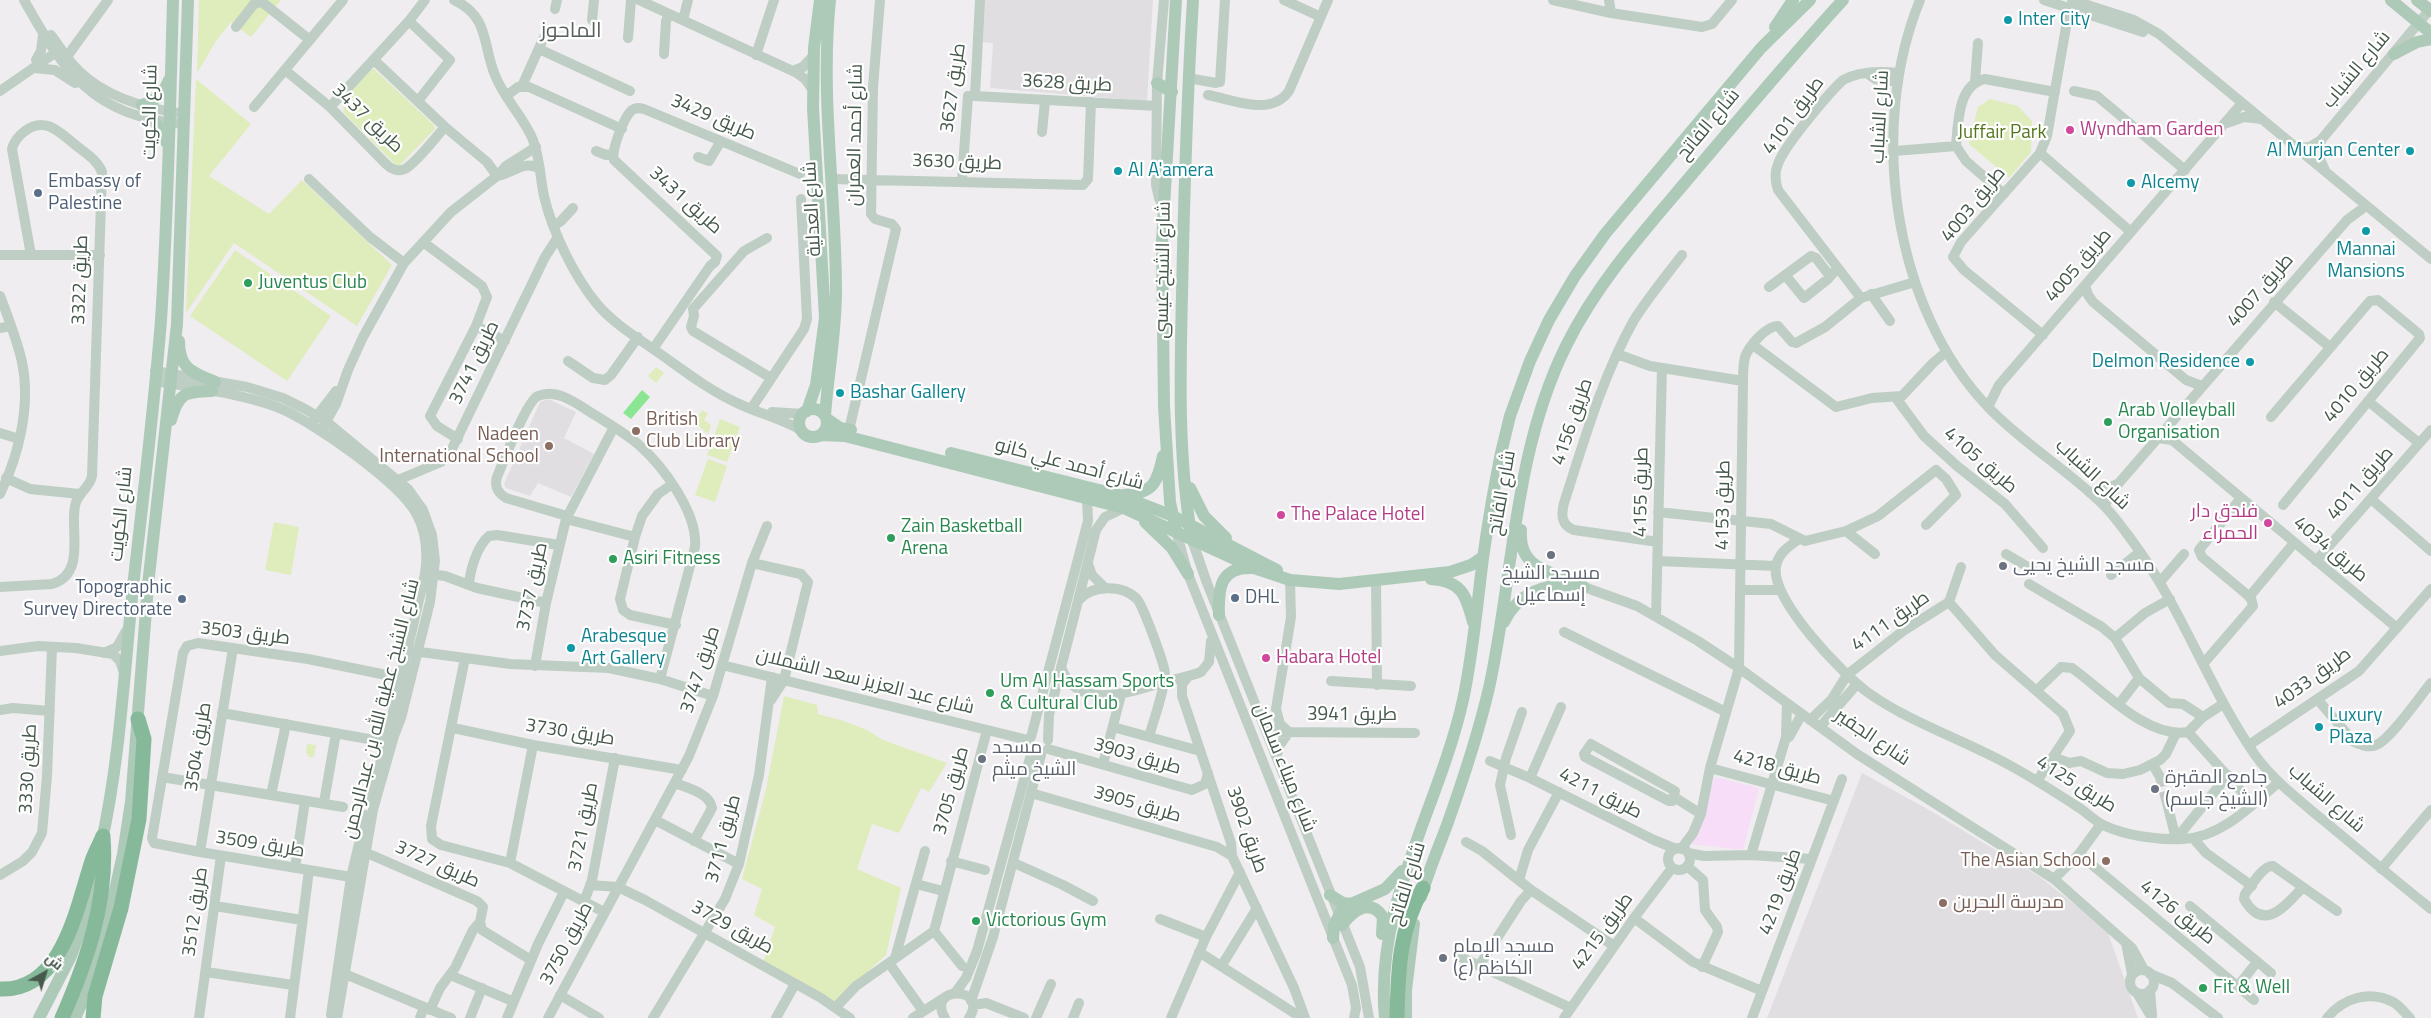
<!DOCTYPE html>
<html>
<head>
<meta charset="utf-8">
<style>
	body { margin:0 }
	#map { position:relative; width:2431px; height:1018px; overflow:hidden; background:#efedef; font-family:"Titillium Web",Cairo,sans-serif }
	canvas { display:block }
	.north { position:absolute; left:20px; top:948px; width:50px; height:50px; -webkit-text-stroke:4px #fff; paint-order:stroke; rotate:39deg; font-size:14px; font-weight:700; line-height:20px; text-align:center; color:#46594c }
	.north::after { content:''; display:block; margin:auto; width:18px; height:22px; background:#46594c; clip-path:polygon(50% 0,100% 100%,50% 72%,0 100%) }
</style>
</head>
<body>
<div id="map">
<canvas width="2431" height="1018"></canvas>
<div class="north">ش</div>
</div>
<script>
const context = document.querySelector('canvas').getContext('2d');
context.lineJoin = 'round';
function fillPath(path, color) {
  context.fillStyle = color;
  context.fill(path, 'evenodd');
}
function trace(path, color, width, dash) {
  context.strokeStyle = color;
  context.lineWidth = width;
  context.lineCap = dash ? 'butt' : 'round';
  context.setLineDash(dash || []);
  context.stroke(path);
}
function write(font, color, halo, rows, align = 'center') {
  context.font = font + ' "Titillium Web",Cairo,sans-serif';
  context.lineWidth = 4.5;
  context.setLineDash([]);
  context.textBaseline = 'middle';
  context.strokeStyle = halo;
  context.fillStyle = color;
  for (const [text, x, y, turn = 0] of rows) {
    context.save();
    context.translate(x, y);
    context.rotate((+turn || 0) * Math.PI / 180);
    context.textAlign = isNaN(turn) ? turn : align;
    if (halo) context.strokeText(text, 0, 0);
    context.fillText(text, 0, 0);
    context.restore();
  }
}
const education = new Path2D(`
	M983,0H1153L1147,101L990,88L993,43L981,42Z
	M548,399L576,412L564,438L594,454L571,497L538,483L530,496L506,488L504,484L540,402Z
	M1862,773L1931,811L2040,877L2107,930L2138,1018H1767Z`);
const medical = new Path2D(`
	M1715,777L1759,788L1743,850L1692,844Z`);
const green = new Path2D(`
	M199,0H281L251,37L231,22L216,41L197,73Z
	M374,69L434,125L435,129L400,165H396L344,113C340,95 359,82 370,70Z
	M196,79L251,124L209,176L269,214L302,180L392,265L357,326L234,243L186,313Z
	M1990,99L2018,106L2032,121L2031,152L2009,178L1969,144L1978,107Z
	M235,250L331,316L287,381L190,316Z
	M656,367L664,373L656,383L648,376Z
	M703,410L708,414L704,420L711,425L708,434L693,421Z
	M720,419L740,427L727,462L707,455Z
	M708,459L727,466L715,502L695,495Z
	M274,522L299,527L291,575L265,570Z
	M784,696L817,705L818,714L844,721L867,730L883,740L947,763L929,792L921,788L899,833L872,824L857,869L901,888L886,955L833,1003L763,963L775,927L754,915L762,889L742,879L766,789Z
	M307,744L316,745L314,757H309L306,752Z`);
const water = new Path2D(`
	M642,390L650,397L631,419L623,413Z`);
const minorTunnel = new Path2D(`
	M2160,777L2167,803`);
const minor = new Path2D(`
	M24,0C66,75 93,116 184,124
	M454,0C490,17 482,44 495,75C504,99 524,117 533,140C540,158 540,177 544,196C552,231 574,276 597,304C613,323 636,337 656,351C682,369 707,389 735,402C757,413 780,418 801,430
	M639,0L797,73L805,79L813,90
	M1284,0L1321,17
	M1553,0L1611,13L1702,27L1712,24L1732,0
	M1609,0L1611,13
	M1920,0C1868,127 1892,309 1990,409C2022,442 2063,467 2097,499C2111,511 2122,527 2133,542C2182,608 2208,687 2255,755C2273,780 2299,800 2323,820C2359,850 2395,880 2431,909
	M2044,0L2143,32
	M2072,0L2134,20L2159,34L2431,259
	M555,9L557,0
	M592,20L594,0
	M683,20L688,0
	M409,21L450,60L418,101
	M236,27L254,4L262,2L310,40
	M51,35C60,47 68,61 79,71C107,98 147,109 185,114
	M628,38L631,0
	M539,49L630,91
	M664,54L666,21L669,14
	M756,55L774,0
	M36,60L41,51L43,35
	M374,60L445,127L487,162L497,176
	M63,62L108,0
	M34,68L55,70L75,83
	M285,70L330,107L386,164C391,169 398,172 405,169C417,162 435,138 445,127
	M793,71L803,67L814,55
	M1868,74L1875,79L1898,82
	M1188,78L1216,83L1220,82L1225,0
	M1975,82L1978,43
	M522,86L544,37
	M0,91L55,53L58,47
	M2074,91L2097,96L2185,170
	M1208,95C1234,100 1271,117 1289,91L1328,0
	M506,96L518,87H529L622,129
	M975,96L1157,106
	M254,107L343,0
	M330,107L409,21L425,0
	M2227,123L2244,117L2261,119
	M1042,132L1045,101
	M2321,140L2319,157L2325,170
	M2296,148L2310,147L2321,140L2431,8
	M596,151L606,155L612,154
	M1895,151L1956,146
	M2040,153L2131,232
	M698,157L709,161L721,141
	M497,176C513,174 523,159 540,169
	M309,179L370,237L404,263
	M831,179L1083,185L1088,179L1091,102
	M962,181L968,96H975L980,0
	M2004,194L1966,161L1956,146C1958,123 1958,84 1985,79L2055,92
	M1163,207L1159,198L1156,185L1157,83L1164,0
	M554,226L561,221L573,208
	M767,238L744,251L693,309L694,316L691,327L693,331L771,378
	M423,242L482,286L487,297L476,326L430,416L437,426L458,439
	M0,255H100
	M1786,276L1804,298L1828,279L1834,272
	M2085,285L2088,295L2093,302L2186,380L2202,386
	M1769,287L1811,256L1816,258L1829,275
	M1871,294L1890,321
	M0,296C8,317 17,340 22,362C31,405 19,455 0,494
	M1861,298L1778,190C1775,181 1774,173 1778,164C1784,146 1828,94 1843,80C1859,71 1881,71 1899,73
	M2274,302L2330,347
	M476,326L505,341
	M0,328L11,326
	M2043,335L1964,270L1953,257L1961,242L2040,153L2047,136L2069,10L2074,1
	M1753,345L1836,407L1872,398L1902,396L1933,363L1946,352
	M653,349L710,266L715,262L717,256L614,160C611,150 624,117 632,110C636,107 640,108 644,109L800,174
	M1617,354L1650,366L1743,381
	M568,361L593,378L605,380L611,375L638,337
	M155,371L247,387L283,398L305,409L327,422L408,489L423,510L432,535L435,561L430,602L401,718L394,736L373,810L337,1018
	M155,381C195,388 238,393 277,407C311,420 401,483 417,515C427,534 428,553 425,574L386,742L370,801
	M1896,398L1924,436L1957,466L2005,504L2043,548
	M2368,401L2419,443
	M1988,407L1999,385L2242,103
	M751,409L804,329L807,319L801,199
	M772,412L803,414
	M2271,417L2370,301L2378,300L2419,334L2420,338L2283,505
	M313,421L336,391
	M323,427L336,404L348,370L363,337L404,263L451,212L497,176L506,166L536,147
	M849,430L896,229L892,224L875,219L871,214L873,87L880,0
	M0,433L19,439
	M2157,438L2172,440L2397,628
	M6,478L30,489L80,494
	M398,480L441,462L449,455L545,257L558,237
	M671,485L658,494L642,516L635,537L620,599L623,610L630,615L676,625
	M2090,493L2105,490L2117,484
	M2371,499L2431,551
	M2104,506L2118,484L2347,220L2366,206
	M1658,512L1771,524L1805,541L1846,531L1878,516L1936,470L1946,479L1956,495L1926,525
	M567,516L506,498C498,493 494,487 497,477C503,463 527,400 538,396C556,388 576,403 590,412C606,422 623,432 638,444C663,466 698,513 695,547L660,679
	M566,519L635,537
	M1176,531L1188,574L1352,985L1356,1008L1354,1018
	M1846,531L1875,554
	M1799,539C1788,547 1778,553 1776,567C1770,599 1844,676 1870,694C1913,724 1965,740 2011,766C2035,779 2058,794 2081,809C2088,814 2095,821 2103,825C2126,836 2158,840 2184,839C2222,837 2252,805 2279,782
	M1192,540L1207,583L1360,967L1369,1018
	M1658,542L1574,530C1561,525 1561,515 1564,503C1584,441 1602,377 1634,320C1648,298 1666,276 1682,255
	M2006,554L2033,570
	M1658,561L1776,566
	M2316,561L2431,430
	M752,563L801,574L808,582L784,680L771,700
	M1088,564L1092,575L1105,588
	M429,574L445,576L477,588L546,603
	M2111,575L2140,552
	M1376,580L1377,685
	M2160,582L2184,554
	M2029,584L2102,627L2115,638L2139,678L2169,703L2183,704L2203,717
	M469,585C470,570 477,546 489,536L497,535L559,545
	M0,587L52,584C86,574 70,532 75,506C77,493 90,488 92,476L102,172C98,161 87,154 78,147C61,134 46,115 25,131C18,136 14,141 12,149L31,255
	M1584,587L1637,606L1698,641L1739,668L1857,754L2054,879L2132,948L2144,970
	M1741,590H1780
	M2249,597L2294,543
	M1079,600C1092,585 1122,584 1137,599C1143,606 1165,665 1165,674C1165,690 1153,721 1149,737
	M1949,602L1995,655L2063,714L2070,731L2037,781
	M1656,616L1662,368
	M1564,632L1726,712
	M2115,638L2145,613L2170,599
	M0,651L38,646L76,648L113,654L120,661L124,673
	M413,651L510,664L609,668L660,679L713,696
	M104,653L117,647L126,631
	M465,658L431,826L432,839L441,845L510,863L604,912
	M2203,664L2253,606L2251,598L2202,557L2199,550L2241,498
	M722,665L1028,740
	M535,666L546,603L566,519L614,427
	M1061,667C1077,711 1128,693 1160,683C1174,679 1188,677 1201,672L1209,662L1211,641
	M1188,677L1182,684V696L1231,843L1232,856L1294,988L1305,1018
	M1331,681L1411,686
	M2037,690L2061,667L2072,668C2102,689 2147,739 2188,732L2203,717L2223,704
	M2318,700L2354,742C2361,745 2368,748 2376,745C2390,740 2420,696 2431,683
	M2119,704L2139,678
	M0,710L13,708L50,711
	M222,713L391,743
	M1810,720L1832,699L1847,675L1903,631L1949,602L1961,567
	M1264,726L1279,732L1415,733
	M1113,727L1200,751
	M1820,727L1857,684
	M453,728L533,745L682,770
	M1289,732L1280,724L1276,709L1291,617L1290,580
	M2188,732L2253,804
	M1031,737L1088,521L1087,498
	M1789,737L1802,714
	M1048,740L1049,715L1096,530L1105,517L1124,508
	M1591,744L1675,791L1672,801H1669L1585,757L1584,754Z
	M2249,745L2359,671L2431,589
	M1048,749L1192,790L1205,784L1208,773
	M1277,755L1279,746L1289,732
	M2053,757L2069,763L2081,761L2107,773L2123,774L2140,770L2160,760L2166,754L2176,733
	M1490,761L1530,778L1654,840L1676,849
	M1103,764L1121,695
	M2153,765L2160,777
	M1710,768L1834,801
	M162,777L343,807
	M1530,778L1561,707
	M675,783C687,788 710,793 712,808L694,841
	M1031,793L1217,847L1232,856
	M271,795L286,724
	M1674,797L1701,814
	M324,802L336,733
	M2167,803L2176,839
	M655,820L739,864
	M1511,835L1500,785L1506,758L1522,712
	M2193,838L2206,853L2252,886
	M2176,839L2228,775
	M1466,842L1482,851L1531,890L1614,946
	M1668 859a11 11 0 1 1 22 0a11 11 0 1 1-22 0Z
	M1681,849L1693,833L1701,814L1710,768L1739,668L1743,381C1743,373 1743,365 1745,357C1749,346 1766,326 1778,326L1792,342L1796,343L1825,327L1861,298L1915,282
	M360,850L477,901L483,907L480,922L482,930L531,960
	M200,852L233,648
	M1688,853L1704,856L1751,855L1811,859
	M2079,854L2254,1000
	M1751,855L1786,737L1787,703
	M951,861L985,870
	M510,863L533,745
	M1014,863L1063,885L1093,901
	M1687,866L1703,880L1705,910L1717,927L1718,932L1702,967
	M295,868L305,801
	M2381,869L2431,810
	M0,875L23,861L32,852L42,833L47,776L52,647
	M357,878L200,852L154,843L152,838L183,653L187,646L198,643L308,659L406,679
	M2054,879L2079,854L2101,824
	M1519,880L1528,850L1559,792
	M916,884L943,891
	M590,885L618,887L645,900L821,998L850,1018
	M2303,887C2286,905 2264,934 2244,899L2245,894C2251,886 2263,865 2273,866L2337,911
	M584,902L592,880L615,758
	M215,906L302,920
	M2190,906L2271,973
	M1634,918L1693,962L1762,991
	M1160,919L1206,937
	M934,931L987,730
	M934,931L962,966
	M2126,943L2132,974
	M1199,952L1302,1018
	M1458,956L1571,1008
	M895,958L925,851
	M889,963L923,1011
	M1222,965L1257,908
	M1479,966L1521,901L1531,890
	M2130 982a12 12 0 1 1 24 0a12 12 0 1 1-24 0Z
	M206,972L293,985
	M345,974L451,1018
	M2150,974L2172,983L2218,1018
	M450,975L512,1001
	M2238,986L2257,962
	M2150,990L2152,1015
	M955,993L966,978L977,951L1031,754
	M2137,993L2152,1018
	M560,995L599,1018
	M971,1001L993,937L1041,755
	M973,1005L986,1003L1024,1018
	M836,1007L856,986L934,931
	M430,1010L440,988L455,968L473,930L480,922
	M331,1015L351,877L366,815
	M199,1018L221,856
	M290,1018L309,870
	M420,1018L424,1007
	M470,1018L482,988
	M507,1018L538,944L564,892
	M548,1018L689,756L713,696L752,563L767,526
	M653,1018L725,899L739,864L759,775L772,677
	M776,1018L795,984
	M913,1018L947,996
	M945,1018C925,985 990,986 969,1018
	M1036,1018L1051,984
	M1073,1018L1079,1003
	M1171,1018L1206,937L1240,872
	M1564,1018L1634,918L1672,868
	M1752,1018L1842,779
	M2327,1018C2343,998 2369,990 2393,1002C2399,1005 2405,1013 2410,1018`);
const major = new Path2D(`
	M2391,0L2431,33
	M2417,0L2431,11
	M1775,27L1793,0
	M2394,54L2417,42L2431,39
	M1157,83L1172,92
	M142,105C156,101 164,93 169,80
	M152,119L162,130L166,142
	M179,341C179,369 192,372 215,382
	M799 423a14 14 0 1 1 28 0a14 14 0 1 1-28 0Z
	M807,411L816,385L825,318L813,108L814,48L820,0
	M825,416C828,374 836,333 836,291C836,194 820,97 830,0
	M827,419L840,428L851,430
	M171,420C179,392 185,392 212,391
	M820,435L845,436L1124,508L1254,568L1290,580L1339,584L1450,572L1471,565L1483,557
	M951,453L1119,495L1173,516L1277,570
	M1190,488L1204,516L1226,538
	M1124,495C1153,493 1157,484 1163,456
	M1145,522L1172,548L1188,574
	M1521,530C1518,572 1554,571 1584,587
	M1176,531L1170,502L1164,406L1162,242L1176,0
	M1192,540C1178,459 1180,377 1182,295C1184,196 1187,98 1193,0
	M1431,579C1462,581 1466,595 1473,622
	M1219,615C1218,588 1220,566 1253,568
	M1504,622C1518,593 1546,582 1577,586
	M101,845C120,760 124,674 133,587C143,498 154,409 161,320C168,213 170,107 173,0
	M1330,895L1343,903L1351,904
	M1421,897C1428,872 1438,849 1447,825C1463,780 1478,735 1489,688C1514,574 1513,453 1566,346C1597,283 1644,231 1689,178C1740,118 1790,58 1843,0
	M1342,925C1353,911 1370,897 1383,917L1382,934
	M1333,938L1334,925L1342,910L1351,904L1385,889L1402,871
	M39,1018L71,956L85,918L95,872
	M75,1018L86,994L106,931L123,854L131,802L148,585L177,324L188,0
	M1385,1018C1374,905 1439,807 1463,700C1473,654 1477,605 1483,558C1488,523 1494,487 1501,453L1510,416L1530,361L1549,320L1575,276L1605,234L1761,48L1810,0
	M1406,1018V990L1414,924`);
const highway = new Path2D(`
	M0,989C63,992 77,906 92,861C95,852 100,844 103,836
	M62,1018C87,961 108,900 103,837
	M93,1018L95,996L121,908L139,819L144,739L138,719
	M1397,1018C1398,971 1399,929 1423,888`);
const markers = [
	[2008,20,5,"#0f9aa8"],
	[2070,130,5,"#d1479c"],
	[2410,151,5,"#0f9aa8"],
	[1118,171,5,"#0f9aa8"],
	[2131,183,5,"#0f9aa8"],
	[38,193,5,"#5c6f8a"],
	[2366,231,5,"#0f9aa8"],
	[248,283,5,"#2e9e5b"],
	[2250,362,5,"#0f9aa8"],
	[840,393,5,"#0f9aa8"],
	[2108,422,5,"#2e9e5b"],
	[636,431,5,"#8d6e63"],
	[549,446,5,"#8d6e63"],
	[1281,515,5,"#d1479c"],
	[2268,523,5,"#d1479c"],
	[891,538,5,"#2e9e5b"],
	[1551,555,5,"#6b7280"],
	[613,559,5,"#2e9e5b"],
	[2003,566,5,"#6b7280"],
	[1235,598,5,"#5c6f8a"],
	[182,599,5,"#5c6f8a"],
	[571,648,5,"#0f9aa8"],
	[1266,658,5,"#d1479c"],
	[990,693,5,"#2e9e5b"],
	[2319,727,5,"#0f9aa8"],
	[982,759,5,"#6b7280"],
	[2155,789,5,"#6b7280"],
	[2106,861,5,"#8d6e63"],
	[1943,903,5,"#8d6e63"],
	[976,921,5,"#2e9e5b"],
	[1443,958,5,"#6b7280"],
	[2203,988,5,"#2e9e5b"]
];
const cultureNames = [
	["Inter City",2018,20],
	["Al Murjan Center",2400,151,"right"],
	["Al A'amera",1128,171],
	["Alcemy",2141,183],
	["Mannai",2366,250,"center"],
	["Mansions",2366,272,"center"],
	["Delmon Residence",2240,362,"right"],
	["Bashar Gallery",850,393],
	["Arabesque",581,637],
	["Art Gallery",581,659],
	["Luxury",2329,716],
	["Plaza",2329,738]
];
const streetNames = [
	["شارع الشباب",2357,70,-50],
	["طريق 3628",1067,84,3],
	["طريق 3627",954,88,-82],
	["شارع الكويت",151,112,-89],
	["طريق 4101",1794,116,-54],
	["شارع الشباب",1881,117,-87],
	["طريق 3429",713,118,23],
	["طريق 3437",367,119,44],
	["شارع الفاتح",1709,125,-50],
	["شارع أحمد العمران",856,135,-89],
	["طريق 3630",957,163,2],
	["طريق 3431",685,201,42],
	["طريق 4003",1974,205,-51],
	["شارع العدلية",813,209,-93],
	["طريق 4005",2079,266,-49],
	["شارع الشيخ عيسى",1164,270,-89],
	["طريق 3322",81,280,-88],
	["طريق 4007",2261,291,-49],
	["طريق 3741",475,363,-64],
	["طريق 4010",2357,386,-50],
	["طريق 4156",1573,422,-71],
	["طريق 4105",1980,461,41],
	["شارع أحمد علي كانو",1069,465,15],
	["شارع الشباب",2092,475,43],
	["طريق 4011",2361,484,-49],
	["طريق 4155",1642,492,-89],
	["شارع الفاتح",1503,493,-80],
	["طريق 4153",1724,505,-89],
	["شارع الكويت",122,514,-84],
	["طريق 4034",2330,550,40],
	["طريق 3737",533,587,-78],
	["طريق 4111",1891,622,-35],
	["طريق 3503",245,634,7],
	["طريق 3747",701,670,-72],
	["طريق 4033",2313,679,-36],
	["شارع عبد العزيز سعد الشملان",865,682,14],
	["شارع الشيخ عطية الله بن عبدالرحمن",382,709,-76],
	["طريق 3941",1352,715],
	["طريق 3730",570,733,9],
	["شارع الجفير",1872,738,34],
	["طريق 3504",199,747,-81],
	["طريق 3903",1137,757,16],
	["شارع ميناء سلمان",1284,768,68],
	["طريق 4218",1777,768,15],
	["طريق 3330",29,769,-87],
	["طريق 4125",2076,785,32],
	["طريق 3705",952,791,-75],
	["طريق 4211",1600,794,27],
	["شارع الشباب",2326,799,41],
	["طريق 3905",1137,805,16],
	["طريق 3721",584,827,-79],
	["طريق 3902",1246,830,71],
	["طريق 3711",724,839,-75],
	["طريق 3509",260,845,9],
	["طريق 3727",437,865,24],
	["شارع الفاتح",1408,884,-73],
	["طريق 4219",1781,892,-70],
	["طريق 3512",196,912,-82],
	["طريق 4126",2177,913,39],
	["طريق 3729",732,928,29],
	["طريق 4215",1603,932,-54],
	["طريق 3750",567,944,-62]
];
const hotelNames = [
	["Wyndham Garden",2080,130],
	["فندق دار",2258,512,"right"],
	["الحمراء",2258,534,"right"],
	["The Palace Hotel",1291,515],
	["Habara Hotel",1276,658]
];
const parkNames = [
	["Juffair Park",2002,133]
];
const serviceNames = [
	["Embassy of",48,182],
	["Palestine",48,204],
	["Topographic",172,588,"right"],
	["Survey Directorate",172,610,"right"],
	["DHL",1245,598]
];
const leisureNames = [
	["Juventus Club",258,283],
	["Arab Volleyball",2118,411],
	["Organisation",2118,433],
	["Zain Basketball",901,527],
	["Arena",901,549],
	["Asiri Fitness",623,559],
	["Um Al Hassam Sports",1000,682],
	["& Cultural Club",1000,704],
	["Victorious Gym",986,921],
	["Fit & Well",2213,988]
];
const educationNames = [
	["British",646,420],
	["Club Library",646,442],
	["Nadeen",539,435,"right"],
	["International School",539,457,"right"],
	["The Asian School",2096,861,"right"],
	["مدرسة البحرين",1953,903]
];
const worshipNames = [
	["مسجد الشيخ يحيى",2013,566],
	["مسجد الشيخ",1551,574,"center"],
	["إسماعيل",1551,596,"center"],
	["مسجد",992,748],
	["الشيخ ميثم",992,770],
	["جامع المقبرة",2165,778],
	["(الشيخ جاسم)",2165,800],
	["مسجد الإمام",1453,947],
	["الكاظم (ع)",1453,969]
];
const quarterNames = [
	["الماحوز",571,32]
];
fillPath(education, '#e0dee1');
fillPath(medical, '#f8ddf9');
fillPath(green, '#dfecbc');
fillPath(water, '#8be693');
trace(minorTunnel, '#c5c8c6', 10, [10, 5]);
trace(minor, '#becec4', 10);
trace(major, '#adcab8', 12);
trace(highway, '#86b99a', 15);
for (const [x, y, r, color] of markers) {
  const dot = new Path2D();
  dot.arc(x, y, r, 0, 2 * Math.PI);
  context.fillStyle = color;
  context.fill(dot);
  trace(dot, '#fff', 2);
}
write('19px', '#0d838f', '#fff', cultureNames, 'left');
write('19px', '#46594c', '#fff', streetNames);
write('19px', '#b23c85', '#fff', hotelNames, 'left');
write('19px', '#54761b', '#fff', parkNames);
write('19px', '#4e5e75', '#fff', serviceNames, 'left');
write('19px', '#27864d', '#fff', leisureNames, 'left');
write('19px', '#785e54', '#fff', educationNames, 'left');
write('19px', '#5b616d', '#fff', worshipNames, 'left');
write('21px', '#5a615d', '#fff', quarterNames);
</script>
</body>
</html>
